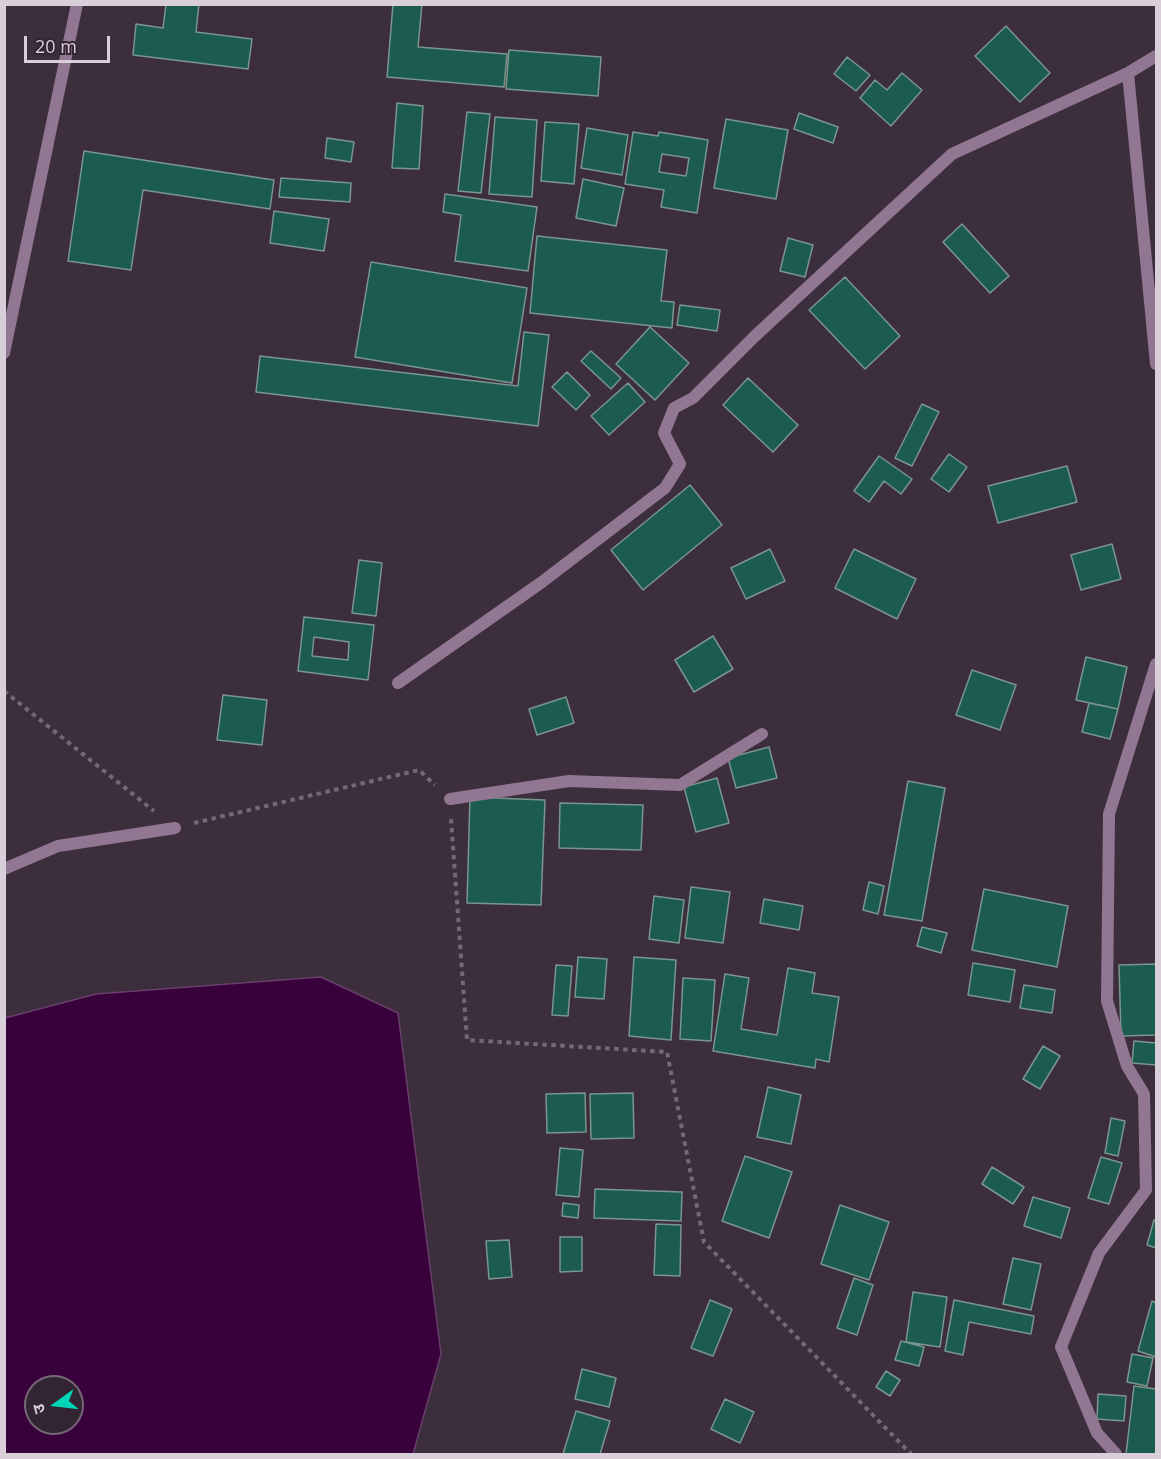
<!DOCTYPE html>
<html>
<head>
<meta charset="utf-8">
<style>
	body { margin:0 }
	#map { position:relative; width:1161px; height:1459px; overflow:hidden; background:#3d2e3d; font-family:"Open Sans","Noto Sans Devanagari",sans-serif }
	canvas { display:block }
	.frame { position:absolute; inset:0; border:6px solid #d9cfd9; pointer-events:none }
	.north { position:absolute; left:24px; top:1375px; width:60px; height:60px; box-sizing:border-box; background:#332433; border:2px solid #756875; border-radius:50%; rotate:255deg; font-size:16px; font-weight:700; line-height:24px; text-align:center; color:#d9cfd9 }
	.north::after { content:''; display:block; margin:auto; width:21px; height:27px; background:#00d5b7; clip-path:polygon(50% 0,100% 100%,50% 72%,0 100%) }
	.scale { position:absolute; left:24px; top:36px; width:86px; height:27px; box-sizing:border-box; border:3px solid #d9cfd9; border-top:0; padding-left:8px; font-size:18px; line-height:21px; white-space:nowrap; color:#d9cfd9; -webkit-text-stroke:4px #332433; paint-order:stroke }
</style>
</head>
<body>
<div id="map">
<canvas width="1161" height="1459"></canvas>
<div class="frame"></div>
<div class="north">उ</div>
<div class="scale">20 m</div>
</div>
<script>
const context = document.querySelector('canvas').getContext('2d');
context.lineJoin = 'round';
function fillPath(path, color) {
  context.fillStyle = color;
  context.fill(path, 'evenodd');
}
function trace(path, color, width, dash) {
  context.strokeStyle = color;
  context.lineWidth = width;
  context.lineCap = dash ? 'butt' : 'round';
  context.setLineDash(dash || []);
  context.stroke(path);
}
const water = new Path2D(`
	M321,977L398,1013L441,1354L413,1454H5V1018L96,994ZM36,1387H72V1423H36Z`);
const building = new Path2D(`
	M166,4H199L196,32L252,39L248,69L133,55L136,24L163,28Z
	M393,4H422L418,47L507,54L504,87L387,77Z
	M1006,26L1050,73L1020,102L975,56Z
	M509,50L601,57L598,96L506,89Z
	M847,57L870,75L856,91L834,74Z
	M902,73L922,90L891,126L860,98L875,80L887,90Z
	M397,103L423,106L419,169L392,168Z
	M467,112L490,114L481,193L458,191Z
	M799,113L838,127L833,143L794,129Z
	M495,117L537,120L532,197L489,194Z
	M726,119L788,130L776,199L714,188Z
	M545,122L579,124L574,184L541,181Z
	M587,128L628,135L622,175L581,168Z
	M633,132L658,136L659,132L708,140L697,213L661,207L664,190L625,184ZM662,154L689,158L686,176L659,172Z
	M327,138L354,142L351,162L325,158Z
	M84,151L274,180L270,209L143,190L131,270L68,261Z
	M281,178L351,183L350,202L279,197Z
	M583,179L624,188L616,226L576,218Z
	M445,194L537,207L528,271L455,261L461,215L443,212Z
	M274,211L329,219L324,251L270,243Z
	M962,224L1009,276L990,293L943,242Z
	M537,236L667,250L661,301L674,302L672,328L530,313Z
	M788,238L813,245L805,277L780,271Z
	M371,262L527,288L512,383L355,357Z
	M845,277L900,336L865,369L809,310Z
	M680,305L720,310L717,331L677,325Z
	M650,327L689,363L655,400L616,364Z
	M524,332L549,335L538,426L256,392L260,356L518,386Z
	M591,351L621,378L611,389L581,361Z
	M567,372L590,395L576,410L552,387Z
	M748,378L798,425L773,452L723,405Z
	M628,383L645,402L609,435L591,416Z
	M922,404L939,412L912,466L895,458Z
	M949,454L967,467L949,492L931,479Z
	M879,456L912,479L901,494L884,481L869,502L854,491Z
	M1067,466L1077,502L998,523L988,486Z
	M690,485L722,525L643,590L611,550Z
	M1112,544L1121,579L1081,590L1071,555Z
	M770,549L785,581L746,599L731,568Z
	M854,549L916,579L897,619L835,588Z
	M359,560L382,563L376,616L352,613Z
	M304,617L374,625L368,680L298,671ZM314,637L349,642L348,660L312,656Z
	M713,636L733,669L694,692L675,660Z
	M1086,657L1127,667L1118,709L1076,700Z
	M972,670L1016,685L1000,730L956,715Z
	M223,695L267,700L262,745L217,740Z
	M566,697L574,723L537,735L529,709Z
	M1089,703L1118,709L1110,739L1082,732Z
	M769,747L777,778L736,788L728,758Z
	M717,778L729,823L696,832L684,787Z
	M908,781L945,788L922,921L884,915Z
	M470,797L545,800L541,905L467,903Z
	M560,803L643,805L641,850L559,848Z
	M869,882L884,886L878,914L863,910Z
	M691,887L730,892L723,943L685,938Z
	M984,889L1068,906L1057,967L972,950Z
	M654,896L684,900L679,943L649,939Z
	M764,899L803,906L799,930L760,923Z
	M922,927L947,933L941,953L917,946Z
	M578,957L607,959L604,999L575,997Z
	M634,957L676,960L671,1040L629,1036Z
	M973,963L1015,970L1010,1002L968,995Z
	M1156,964V1035L1121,1036L1119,965Z
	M556,965L572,966L568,1016L552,1015Z
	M788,968L815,973L812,993L839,997L829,1062L816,1059L815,1068L713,1051L725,974L749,978L741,1029L777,1035Z
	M683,978L715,980L711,1041L680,1039Z
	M1024,985L1055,990L1052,1013L1020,1008Z
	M1134,1041L1156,1043V1065L1132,1063Z
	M1043,1046L1060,1056L1040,1089L1023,1079Z
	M768,1087L801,1095L791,1144L757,1137Z
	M585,1093L586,1132L547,1133L546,1094Z
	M633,1093L634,1138L591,1139L590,1094Z
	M1111,1118L1125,1121L1118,1156L1105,1153Z
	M560,1148L583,1150L579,1197L556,1195Z
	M745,1156L792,1172L769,1238L722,1221Z
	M1101,1157L1122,1163L1109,1204L1088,1198Z
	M992,1167L1024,1187L1013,1204L982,1184Z
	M595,1189L682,1192L681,1221L594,1218Z
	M1033,1197L1070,1208L1061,1238L1024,1226Z
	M563,1203L579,1205L578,1218L562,1216Z
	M840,1205L889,1222L869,1280L821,1264Z
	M1154,1220L1156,1221V1248L1147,1245Z
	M656,1224L681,1225L680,1276L654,1275Z
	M560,1237H582V1271L560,1272Z
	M509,1240L512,1277L489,1279L486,1241Z
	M1013,1258L1041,1264L1031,1310L1003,1304Z
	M854,1278L873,1285L857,1335L837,1328Z
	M913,1292L947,1297L940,1347L906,1342Z
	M710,1300L732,1309L713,1356L691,1348Z
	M954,1300L1034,1316L1031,1334L969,1322L963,1355L945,1351Z
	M1152,1301L1156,1303V1357L1138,1351Z
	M901,1341L924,1347L919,1366L895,1360Z
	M1132,1354L1153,1358L1147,1386L1127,1382Z
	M582,1369L616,1378L609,1407L575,1399Z
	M886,1371L900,1380L890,1396L876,1387Z
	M1134,1386L1156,1389V1454H1126Z
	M1098,1394L1126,1396L1124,1421L1097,1419Z
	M725,1399L754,1412L740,1443L711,1429Z
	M576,1411L610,1421L600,1454H563Z`);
const path = new Path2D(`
	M4,691L154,811
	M451,819L467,1040L667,1052L704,1242L911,1454
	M194,823L419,770L435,785`);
const minor = new Path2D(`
	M1128,73L1156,364
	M4,353L77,4
	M398,683L542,582L665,488L680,464L664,433L674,408L693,398L755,336L952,154L1128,73L1156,56
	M450,799L569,781L680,785L762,734
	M4,869L58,846L175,828
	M1116,1454L1097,1433L1061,1347L1099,1253L1146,1190L1144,1094L1127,1066L1107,1001L1109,814L1156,664`);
fillPath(water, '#38013b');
trace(water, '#683f6a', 1.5);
fillPath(building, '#1c5b4f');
trace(building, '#7a968e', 1.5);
trace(path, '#756875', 4, [4.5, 4.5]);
trace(minor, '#917791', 12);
</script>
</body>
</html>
